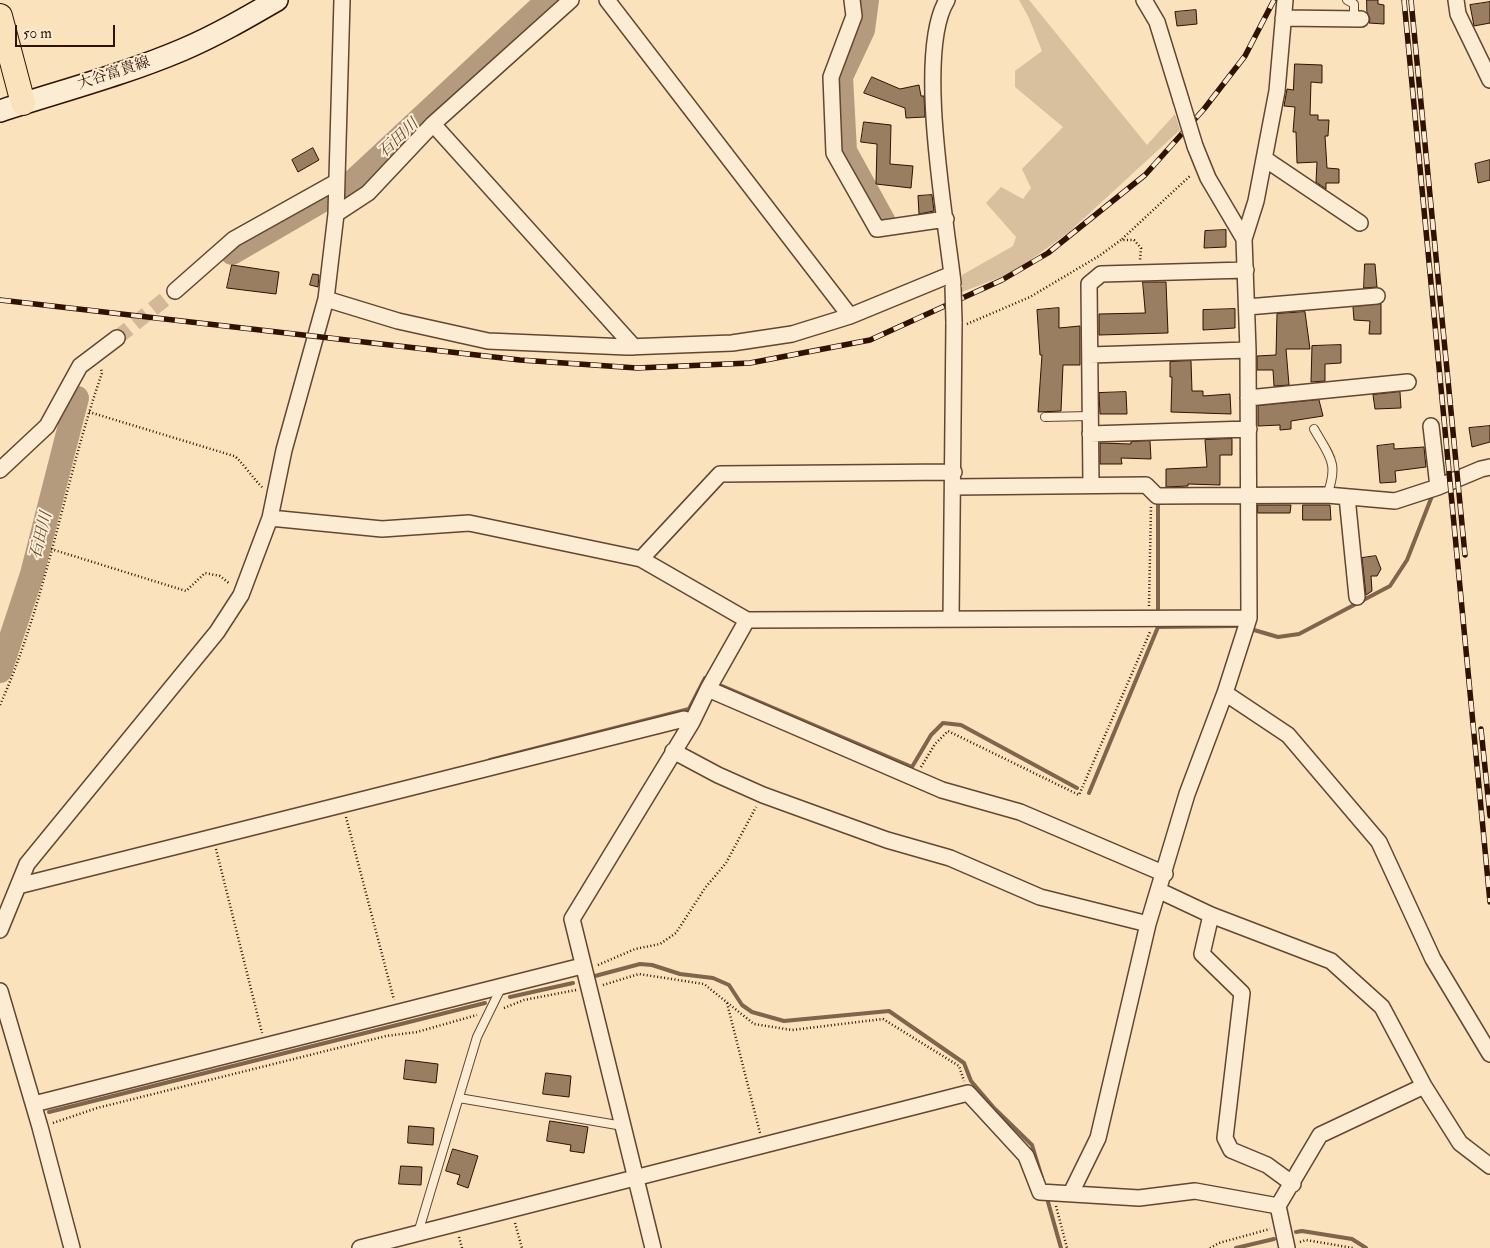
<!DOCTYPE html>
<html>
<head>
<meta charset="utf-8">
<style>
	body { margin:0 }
	#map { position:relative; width:1490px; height:1248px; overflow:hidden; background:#fae2bd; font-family:"IM FELL Double Pica",serif }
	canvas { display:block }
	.scale { position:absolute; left:15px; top:25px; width:100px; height:22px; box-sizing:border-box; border:2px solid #301200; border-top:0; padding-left:6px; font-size:15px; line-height:18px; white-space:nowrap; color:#301200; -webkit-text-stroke:4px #fcecd4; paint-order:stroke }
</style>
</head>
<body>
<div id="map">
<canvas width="1490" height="1248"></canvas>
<div class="scale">50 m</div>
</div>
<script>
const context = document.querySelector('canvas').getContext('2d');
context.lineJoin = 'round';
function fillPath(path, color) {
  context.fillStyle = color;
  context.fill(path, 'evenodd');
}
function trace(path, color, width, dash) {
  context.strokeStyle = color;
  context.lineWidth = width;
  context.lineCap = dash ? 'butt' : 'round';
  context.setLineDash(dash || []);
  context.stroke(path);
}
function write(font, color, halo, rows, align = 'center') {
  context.font = font + ' "IM FELL Double Pica","Noto Serif JP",serif';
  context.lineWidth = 4;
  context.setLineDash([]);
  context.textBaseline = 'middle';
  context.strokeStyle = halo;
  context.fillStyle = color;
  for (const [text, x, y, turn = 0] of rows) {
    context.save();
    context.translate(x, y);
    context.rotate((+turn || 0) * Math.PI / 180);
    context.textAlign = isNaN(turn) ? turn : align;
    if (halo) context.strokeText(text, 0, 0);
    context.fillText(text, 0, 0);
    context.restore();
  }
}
const green = new Path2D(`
	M1019,0H1029L1147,145L1175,114L1180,130L1069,232L1014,272L962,292V275L1013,246L1016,237L986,203L1001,187L1023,199L1031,188L1022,169L1063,127L1015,87V71L1042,51L1029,18Z`);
const stream = new Path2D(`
	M1158,609V503
	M1254,630L1278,637L1299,634L1390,586L1407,560L1432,496
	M722,686L912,767L931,735L943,723L961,725L1077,788
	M490,760L689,709L705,678
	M1089,793L1158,627L1236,626
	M595,976L640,964L652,965L680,974L713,978L729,985L742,1005L752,1012L784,1021L889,1011L964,1063L971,1081L994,1108L1032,1145L1042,1178
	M510,997L573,983
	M49,1112L485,1003
	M1048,1202L1061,1248
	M1296,1232L1302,1231L1352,1239L1366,1248
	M1236,1248L1274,1239`);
const river = new Path2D(`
	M867,0L863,30L841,77L845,151L884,222
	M232,253L349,185L548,0
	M0,671L32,574L77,398`);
const building = new Path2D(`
	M1367,0H1378V4L1384,5V24L1369,23L1370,19L1367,12Z
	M1490,2V23L1474,26L1470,5Z
	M1196,10L1197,24L1177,26L1175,12Z
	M1295,64L1322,65V83L1311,82L1310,115H1318V120H1329L1328,136H1325L1327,168L1339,169V183H1326V189L1316,182L1317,162L1297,163L1296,132H1293L1295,107L1284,106L1287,89L1293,90Z
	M872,77L900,89L919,85L921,96H924L925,117L906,118L905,108L864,93Z
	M864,122L891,125L890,164L913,166L911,188L876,184L877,144L861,142Z
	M313,148L319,160L298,172L292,160Z
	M1490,160V180L1478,183L1475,164Z
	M932,195L934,211L919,214L918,196Z
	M1226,230V247L1204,248L1205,231Z
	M1365,264H1375L1377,287L1364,288Z
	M232,265L279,272L276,294L227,288Z
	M313,274L319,275L318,287L310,285Z
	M1143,282H1166L1168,333L1099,335V314L1145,313Z
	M1381,304V334H1369L1370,321L1354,320L1353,307Z
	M1059,308V328L1080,326V365H1063L1061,411L1038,412L1042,355H1040L1037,310Z
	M1235,309V328L1203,330V310Z
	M1305,312L1310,349H1286L1289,385L1274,386L1273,370H1257V356L1276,355L1277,314Z
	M1341,345V363L1325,364V381L1311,382L1312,346Z
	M1191,361L1192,391H1203V396L1230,394L1231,414L1171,412L1172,377H1170V362Z
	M1126,392L1127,414H1100L1099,393Z
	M1400,392L1401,408L1375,409L1373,395Z
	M1319,400L1323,416L1291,421V429L1280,430V425L1258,426V406Z
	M1490,426V442L1472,447L1469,428Z
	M1232,439V455H1220V485L1188,484V486L1166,487V469L1207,467L1205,440Z
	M1150,441L1151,459L1121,458L1122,464H1100V443L1131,444V442Z
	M1394,444V449L1424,447L1426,467L1395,471L1396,482L1380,483L1377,446Z
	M1258,505H1291L1290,513H1258Z
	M1303,505H1330L1331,520H1303Z
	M1376,556L1381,569L1377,576H1371L1372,591L1366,595L1362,558Z
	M406,1060L438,1064L436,1083L404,1079Z
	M546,1073L571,1076L569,1097L543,1094Z
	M550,1121L588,1127L584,1153L570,1151L571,1145L547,1141Z
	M409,1126L434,1128L433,1145L408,1143Z
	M453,1149L478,1156L468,1188L457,1184L460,1175L446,1171Z
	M401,1166L422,1167L421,1185L399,1184Z`);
const minorTunnel = new Path2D(`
	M117,338L175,291`);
const path = new Path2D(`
	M1122,239L1191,175
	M967,324L1030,297L1099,256L1121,240H1134L1141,248L1140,260
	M89,412L234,456C240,459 255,481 263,488
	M51,549L186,591L205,573L220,576L230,584
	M1149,606L1151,507
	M0,705C47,600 64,482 102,373L101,368
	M921,767L935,744L948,731L1079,795L1150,632
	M346,817L394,1000
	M216,849L262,1033
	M598,965L635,949L660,944L676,933L705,888L726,863L756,807
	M603,985L639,974L704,984L754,1024L792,1030L883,1019L959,1066L964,1081
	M727,1003L760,1133
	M504,1008L524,1000L576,990
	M53,1123L97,1108L386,1036L417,1032L477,1015
	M1056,1206L1067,1248
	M515,1223L522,1248
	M459,1237L462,1248
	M1300,1242L1306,1240L1353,1248
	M1210,1248L1219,1243L1270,1229`);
const service = new Path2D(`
	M1347,0L1354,4V18
	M1045,417L1090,416
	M1314,429C1330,457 1339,463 1327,495
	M459,1098L623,1126
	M418,1233L477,1037L501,988`);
const minor = new Path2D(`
	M342,0L336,214L368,193L433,124L571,0
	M607,0L850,316L952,274
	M852,0L854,16L831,77L834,153L877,229L946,219
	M947,0C915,52 946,219 953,283
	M1144,0L1157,22L1181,100
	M1456,0L1458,14L1490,80
	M1283,18L1361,19
	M433,124L634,347
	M1195,146L1208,178L1244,239
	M1265,159L1360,223
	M175,291L234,239L336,182
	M326,299L398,321L488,341L627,347L732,343L792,334L850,316
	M1247,307L1377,296
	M1090,355L1248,350
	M1248,398L1408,382
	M1431,426L1438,487
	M1090,434L1249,429
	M0,470L47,426L80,366L117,338
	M1091,485L1089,284L1101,274L1246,270
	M954,487L1146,485L1157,496L1327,495L1395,501L1438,487L1481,469L1490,467
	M1347,497L1357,597
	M270,518L382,529L469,523L641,559L747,620L1249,618
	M641,559L720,474L954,472
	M951,619L954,322
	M708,689L942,790L1020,812L1165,874
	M1225,693L1288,735L1379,842L1433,959L1490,1054
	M673,751L718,775L763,795L887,840L950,858L1040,897L1148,924
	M18,886L684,719L692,722
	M1160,891L1211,915L1331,961L1382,1007L1424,1086L1460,1143L1490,1166
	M1211,915L1202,954L1242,993L1225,1138L1231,1150L1267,1165L1293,1184
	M0,930L27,864L217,632L241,595L270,518L284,450L326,299L336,214
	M0,991L40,1127L72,1248
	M34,1104L582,966
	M1071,1193L1098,1138L1148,924L1187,794L1225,693L1249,618L1248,350L1244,239L1256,201L1277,91L1285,0
	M360,1248L968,1093L1026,1156L1040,1192L1139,1198L1195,1191L1278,1206
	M653,1248L572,919L692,722L708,689L747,620
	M1287,1248L1278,1206L1320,1135L1424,1086`);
const secondary = new Path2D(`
	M0,111C61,91 123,75 182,50C215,36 246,18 277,0`);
const primary = new Path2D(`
	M0,16L23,103`);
const rail = new Path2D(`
	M1404,0L1490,902
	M1411,0L1465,555
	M0,300L520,360L637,368L750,363L870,340L1002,280L1048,253L1145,175L1204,109L1245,56L1274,0
	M1481,729L1490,816`);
const minorBridge = new Path2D(`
	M1181,100L1195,146
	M953,287L954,322`);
const streetNames = [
	["大谷富貴線",114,74,-18]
];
const waterNames = [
	["石田川",399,139,-43],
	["石田川",42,536,-76]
];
fillPath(green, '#d8bf9d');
trace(stream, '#80644b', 4);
trace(river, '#b59b7d', 24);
fillPath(building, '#997e62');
trace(building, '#301200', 1);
trace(minorTunnel, '#d2b897', 15, [15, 8]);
trace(service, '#62462f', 10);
trace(minor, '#62462f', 18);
trace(secondary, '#301200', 24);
trace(primary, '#301200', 26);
trace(path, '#301200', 2.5, [1, 2.5]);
trace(service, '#fcecd4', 8);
trace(minor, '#fcecd4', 15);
trace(secondary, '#fcecd4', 21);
trace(primary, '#fae2bd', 24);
trace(rail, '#301200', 5.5);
trace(rail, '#fcecd4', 4, [11]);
trace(minorBridge, '#62462f', 18, []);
trace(minorBridge, '#fcecd4', 15);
write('15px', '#301200', '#fcecd4', streetNames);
write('italic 16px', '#654932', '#fcecd4', waterNames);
</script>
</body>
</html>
